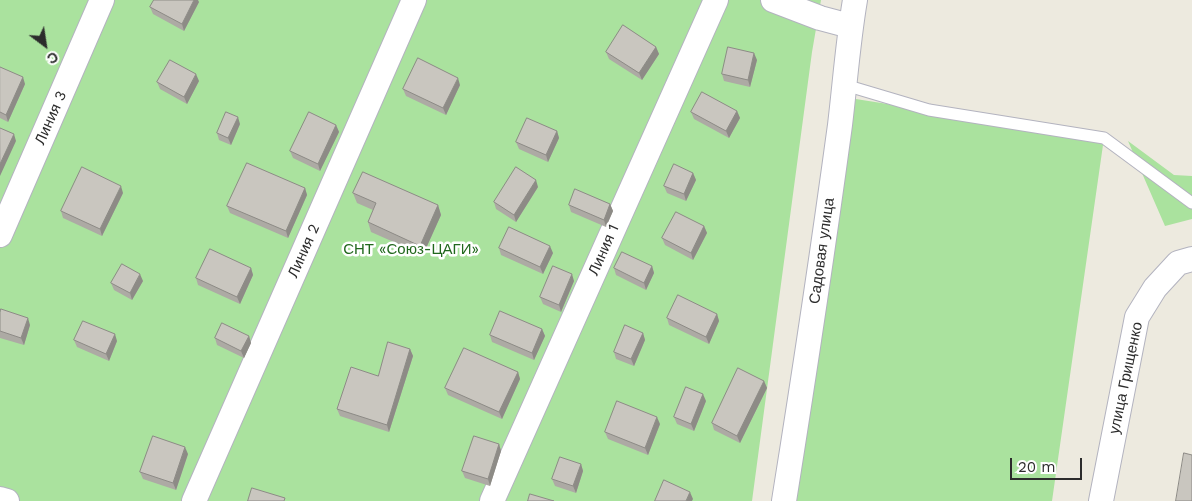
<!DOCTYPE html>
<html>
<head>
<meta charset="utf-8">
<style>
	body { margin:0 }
	#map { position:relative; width:1192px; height:501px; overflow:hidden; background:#edeadf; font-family:"Work Sans",sans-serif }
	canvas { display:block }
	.north { position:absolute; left:20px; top:20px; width:50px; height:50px; -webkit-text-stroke:4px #fff; paint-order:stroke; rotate:149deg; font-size:14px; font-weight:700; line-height:20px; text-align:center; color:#2c2c2c }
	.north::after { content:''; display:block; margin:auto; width:18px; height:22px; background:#2c2c2c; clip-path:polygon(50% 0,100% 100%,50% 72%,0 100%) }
	.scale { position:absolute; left:1010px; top:458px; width:72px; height:22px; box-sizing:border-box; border:2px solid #2c2c2c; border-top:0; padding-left:6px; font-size:15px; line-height:18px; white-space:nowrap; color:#2c2c2c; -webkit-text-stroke:4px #fff; paint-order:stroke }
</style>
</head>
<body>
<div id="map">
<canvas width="1192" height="501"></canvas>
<div class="north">С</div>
<div class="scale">20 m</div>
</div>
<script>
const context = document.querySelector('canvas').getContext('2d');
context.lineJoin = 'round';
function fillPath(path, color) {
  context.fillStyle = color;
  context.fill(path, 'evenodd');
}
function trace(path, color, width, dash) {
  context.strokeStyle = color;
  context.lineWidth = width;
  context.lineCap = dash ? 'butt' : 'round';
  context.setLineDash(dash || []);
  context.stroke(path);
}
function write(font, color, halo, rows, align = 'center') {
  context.font = font + ' "Work Sans",sans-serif';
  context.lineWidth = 5;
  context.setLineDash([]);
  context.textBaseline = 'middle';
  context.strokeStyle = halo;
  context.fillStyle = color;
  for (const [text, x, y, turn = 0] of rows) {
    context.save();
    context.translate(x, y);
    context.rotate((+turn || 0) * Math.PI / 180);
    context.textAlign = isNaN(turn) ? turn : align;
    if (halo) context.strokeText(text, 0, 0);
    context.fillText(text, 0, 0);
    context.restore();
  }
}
const green = new Path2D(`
	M0,0H821L812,52L752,501H0Z
	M843,97L1104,138L1052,501H784Z
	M1128,141L1174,175L1192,176V219L1165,226Z`);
const service = new Path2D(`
	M845,85L929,110L1104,138L1192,203`);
const minor = new Path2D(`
	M773,0L820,18L850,26
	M0,235L102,0
	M0,499L7,501
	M194,501L414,0
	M492,501L716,0
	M784,501C804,376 823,250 840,125C845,83 848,41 855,0
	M1101,501L1137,317L1155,288L1178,263L1192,259`);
const wall = new Path2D(`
	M199,2L184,31L153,14L150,7Z
	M656,47L659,54L642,80L609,59L606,52Z
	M757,60L750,87L724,81L722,74Z
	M0,67L25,84L8,122L0,118Z
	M199,81L187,104L160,89L157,82Z
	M460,85L446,115L406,96L403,89Z
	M737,111L740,118L729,138L694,119L691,112Z
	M240,124L231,145L219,140L217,133Z
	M336,125L339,132L320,171L293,158L290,151Z
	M557,131L559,138L548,162L519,149L516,142Z
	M693,173L696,180L686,201L667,193L664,186Z
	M538,187L516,222L496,209L494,202Z
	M305,188L307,195L288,238L230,213L227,206Z
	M123,193L102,236L63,218L61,211Z
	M353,193L438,205L441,215L423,255L371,232L368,222L373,210L357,203Z
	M610,204L613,211L606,227L571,212L569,205Z
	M704,226L707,233L693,260L665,245L662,238Z
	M499,248L553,253L543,274L501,255Z
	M652,266L654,273L646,290L616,275L614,268Z
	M251,268L253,275L240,304L198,285L196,278Z
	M143,281L132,300L114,290L111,283Z
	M574,281L561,312L543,304L540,297Z
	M0,313L30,325L24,345L0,338Z
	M717,314L719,321L709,344L669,325L667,318Z
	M542,329L545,336L534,360L492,342L490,335Z
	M643,333L645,340L634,366L616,359L614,352Z
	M249,336L251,343L244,358L217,345L215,338Z
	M74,340L117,341L109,361L77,347Z
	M410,349L413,356L389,432L340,416L337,409Z
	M518,372L520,379L502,419L448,395L445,388Z
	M764,381L767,388L740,443L714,430L712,423Z
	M706,401L694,431L677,424L674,417Z
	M660,424L648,455L608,439L605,432Z
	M499,444L501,451L490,486L465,478L462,471Z
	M188,454L176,490L143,479L140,472Z
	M581,464L583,471L576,493L555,486L552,479Z`);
const shadedWall = new Path2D(`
	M194,0H198L199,2L184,31L182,24Z
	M656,47L659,54L642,80L639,73Z
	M754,53L757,60L750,87L748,80Z
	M196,74L199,81L187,104L184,97Z
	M23,77L25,84L8,122L6,115Z
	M458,78L460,85L446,115L443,108Z
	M737,111L740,118L729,138L726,131Z
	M238,117L240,124L231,145L228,138Z
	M336,125L339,132L320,171L318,164Z
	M557,131L559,138L548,162L546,155Z
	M14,134L16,141L0,176V164Z
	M693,173L696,180L686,201L684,194Z
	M536,180L538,187L516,222L514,215Z
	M121,186L123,193L102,236L100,229Z
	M305,188L307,195L288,238L286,231Z
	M610,204L613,211L606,227L604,220Z
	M438,205L441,215L423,255L420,246Z
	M704,226L707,233L693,260L691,253Z
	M550,246L553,253L543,274L540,267Z
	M652,266L654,273L646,290L644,283Z
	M251,268L253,275L240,304L237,297Z
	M140,274L143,281L132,300L130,293Z
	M572,274L574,281L561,312L559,305Z
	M717,314L719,321L709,344L706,337Z
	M28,318L30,325L24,345L21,338Z
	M542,329L545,336L534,360L532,353Z
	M643,333L645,340L634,366L631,359Z
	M115,334L117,341L109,361L106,354Z
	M249,336L251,343L244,358L241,351Z
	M410,349L413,356L389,432L387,425Z
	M518,372L520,379L502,419L499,412Z
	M764,381L767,388L740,443L737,436Z
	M703,394L706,401L694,431L691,424Z
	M657,417L660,424L648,455L645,448Z
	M499,444L501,451L490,486L488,479Z
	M185,447L188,454L176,490L173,483Z
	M581,464L583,471L576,493L573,486Z
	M690,492L693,499L692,501H686Z`);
const building = new Path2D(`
	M154,0H194L182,24L150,7Z
	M623,25L656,47L639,73L606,52Z
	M728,47L754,53L748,80L722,74Z
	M418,58L458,78L443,108L403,89Z
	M170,60L196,74L184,97L157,82Z
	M0,67L23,77L6,115L0,112Z
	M702,92L737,111L726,131L691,112Z
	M226,112L238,117L228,138L217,133Z
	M309,112L336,125L318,164L290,151Z
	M527,118L557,131L546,155L516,142Z
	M0,128L14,134L0,164Z
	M247,163L305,188L286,231L227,206Z
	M674,164L693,173L684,194L664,186Z
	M82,167L121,186L100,229L61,211Z
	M516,167L536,180L514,215L494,202Z
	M363,172L438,205L420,246L368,222L376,203L353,193Z
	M575,189L610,204L604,220L569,205Z
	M676,212L704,226L691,253L662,238Z
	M509,227L550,246L540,267L499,248Z
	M210,249L251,268L237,297L196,278Z
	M622,252L652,266L644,283L614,268Z
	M122,264L140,274L130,293L111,283Z
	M553,266L572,274L559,305L540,297Z
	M678,295L717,314L706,337L667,318Z
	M1,309L28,318L21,338L0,331V313Z
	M500,311L542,329L532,353L490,335Z
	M83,321L115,334L106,354L74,340Z
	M222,323L249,336L241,351L215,338Z
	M625,325L643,333L631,359L614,352Z
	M388,342L410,349L387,425L337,409L351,367L378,376Z
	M464,348L518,372L499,412L445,388Z
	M738,368L764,381L737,436L712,423Z
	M686,387L703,394L691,424L674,417Z
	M617,401L657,417L645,448L605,432Z
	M153,436L185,447L173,483L140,472Z
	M474,436L499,444L488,479L462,471Z
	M1184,453L1192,455V501H1176Z
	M560,457L581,464L573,486L552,479Z
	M664,480L690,492L686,501H655Z
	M252,488L285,498L284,501H248Z
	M530,494L554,501H528Z`);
const streetNames = [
	["Линия 3",51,118,-66],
	["Линия 1",604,250,-66],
	["Линия 2",304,251,-66],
	["Садовая улица",822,251,-82],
	["улица Грищенко",1126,378,-78]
];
const parkNames = [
	["СНТ «Союз-ЦАГИ»",411,250]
];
fillPath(green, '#aae29e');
trace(service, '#b3b3bf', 13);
trace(minor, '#b3b3bf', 26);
trace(service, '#fff', 11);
trace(minor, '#fff', 24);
fillPath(wall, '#adaaa4');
fillPath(shadedWall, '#8d8b86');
fillPath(building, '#c9c6bf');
trace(building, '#8d8b86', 1);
write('15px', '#2c2c2c', '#fff', streetNames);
write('15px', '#21681d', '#fff', parkNames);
</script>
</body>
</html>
